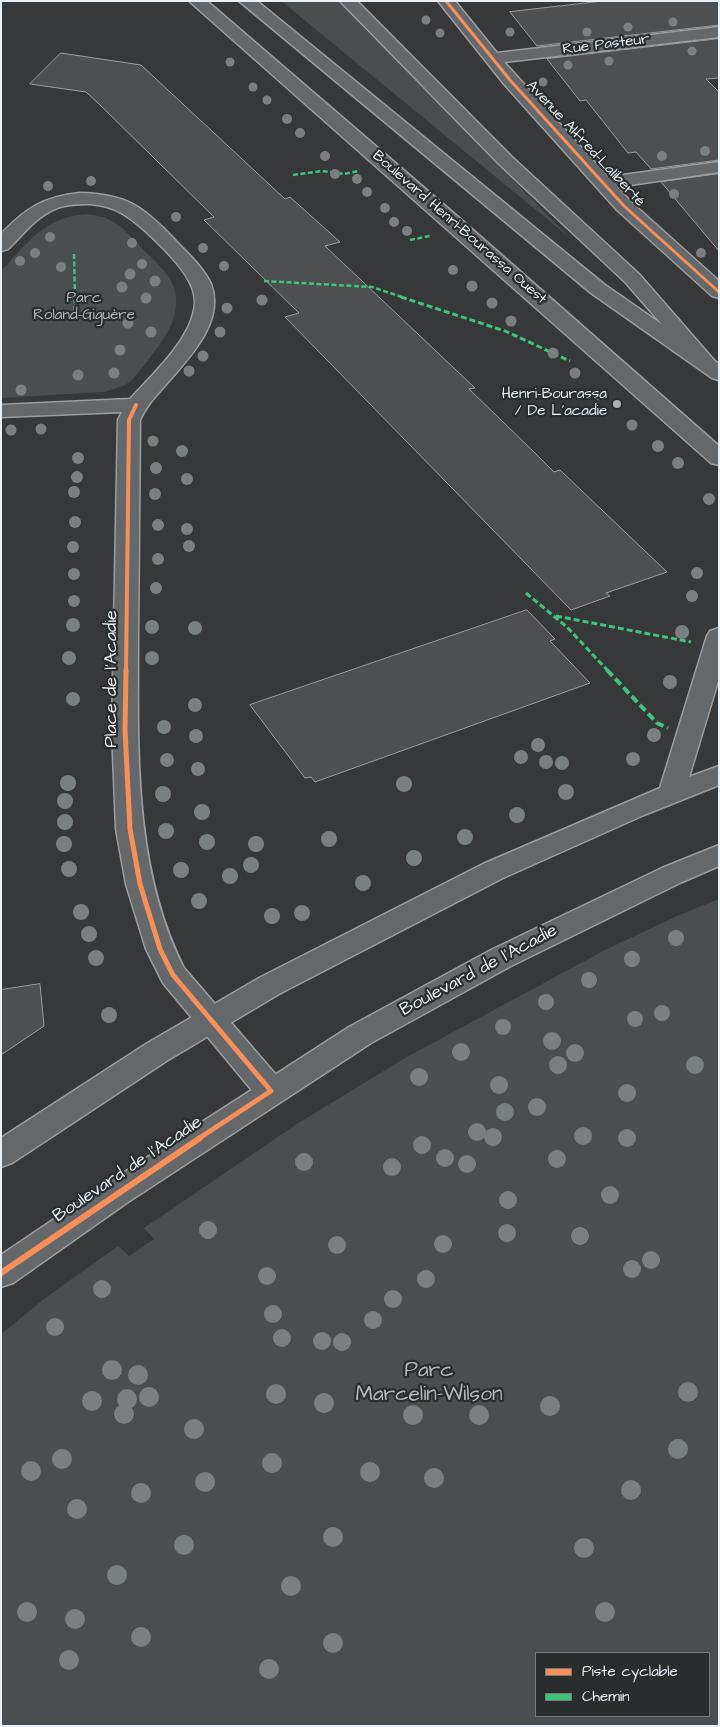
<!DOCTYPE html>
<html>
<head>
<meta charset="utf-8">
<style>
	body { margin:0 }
	#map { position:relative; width:720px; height:1727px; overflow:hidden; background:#363839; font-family:"Architects Daughter",sans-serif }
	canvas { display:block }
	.frame { position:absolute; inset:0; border:2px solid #e8f1f8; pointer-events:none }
	.legend { position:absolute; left:535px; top:1652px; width:175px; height:65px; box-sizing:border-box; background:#2a2d2e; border:1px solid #767b7f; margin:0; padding:6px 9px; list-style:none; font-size:15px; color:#e8f1f8 }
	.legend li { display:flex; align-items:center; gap:10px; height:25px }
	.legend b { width:25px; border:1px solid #767b7f }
</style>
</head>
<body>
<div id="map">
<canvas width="720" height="1727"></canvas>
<div class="frame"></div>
<ul class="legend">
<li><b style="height:6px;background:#f78f57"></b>Piste cyclable</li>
<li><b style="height:6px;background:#40c37c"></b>Chemin</li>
</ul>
</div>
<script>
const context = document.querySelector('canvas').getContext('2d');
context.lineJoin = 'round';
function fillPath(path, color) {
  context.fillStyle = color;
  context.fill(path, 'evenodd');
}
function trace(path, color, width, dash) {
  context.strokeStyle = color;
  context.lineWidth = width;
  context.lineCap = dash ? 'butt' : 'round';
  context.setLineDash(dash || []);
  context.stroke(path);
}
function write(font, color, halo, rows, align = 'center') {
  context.font = font + ' "Architects Daughter",sans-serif';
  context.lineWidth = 4.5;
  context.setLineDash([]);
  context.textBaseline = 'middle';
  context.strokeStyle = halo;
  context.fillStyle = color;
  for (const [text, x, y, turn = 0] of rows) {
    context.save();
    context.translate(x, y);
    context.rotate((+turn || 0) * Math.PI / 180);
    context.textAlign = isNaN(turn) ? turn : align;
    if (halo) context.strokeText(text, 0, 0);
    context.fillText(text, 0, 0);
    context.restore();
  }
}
const green = new Path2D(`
	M281,1H341L363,27L569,237Z
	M87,214C114,217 122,227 140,246C152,259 171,273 175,291C181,318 164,339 149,359C143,366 138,374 132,380C124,387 113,389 104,392L1,398V271C29,242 44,217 87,214Z
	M719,899V1726H1V1334L48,1296L118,1246L129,1256L154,1239L144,1228L297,1124L405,1058L605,950L679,915ZM536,1653H709V1716H536Z`);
const building = new Path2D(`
	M603,1H719V25L537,46L510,12Z
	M719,39V78L706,79L719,92V160L651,169L636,152L628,153L586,100L580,101L547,59Z
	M61,53L141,65L285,199L290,197L340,242L325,246L475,388L469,389L534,452L554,472L560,470L667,572L606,593L610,596L571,610L285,317L299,313L204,220L214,217L98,103L86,92L30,84Z
	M719,174V251L661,182Z
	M527,610L555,639L550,641L590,683L315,782L311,777L305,778L250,705Z
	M40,984L44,1026L1,1055V990Z`);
const minor = new Path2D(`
	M438,1H455L497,53L719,27V37L504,62L608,177L719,162V172L617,187L631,202L719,281V298L712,296L617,210L504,84Z
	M80,193C127,194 144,207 175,240C188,254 203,267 211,284C225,320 191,356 169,381C158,394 147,404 140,420C139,493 139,566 138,639C138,749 133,868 184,968L282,1082L286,1091L282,1100L271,1103L260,1100L163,983L146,949L126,884L116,829L112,730L118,420L122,412L1,417V405L130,399C151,376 188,342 194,310C196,301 194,290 189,281C179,261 134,216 113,209C98,203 80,203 64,206C39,212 25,233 8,249L1,251V234C26,208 43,197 80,193Z`);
const major = new Path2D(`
	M189,1H207L457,216L719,446V465L711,463Z
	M239,1H257L605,285L719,364V380L712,378L591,293Z
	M719,628V678L689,777L719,766V785L644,815L503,878L279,994L168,1060L12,1163L1,1167V1138L146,1044L259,978L483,864L660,788L707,636L710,631Z
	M719,845V866L682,882L511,966L371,1043L128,1202L13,1283L1,1287V1255L106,1184L349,1027L491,950L662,868Z`);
const highway = new Path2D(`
	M340,1H357L512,157L639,274L713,359L716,363L713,367L706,369L699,367L625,282L500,165Z`);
const quietFar2 = new Path2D(`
	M293,175L322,171L344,174L359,171
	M410,240L430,236
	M74,254L75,298
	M264,281L372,287L405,298`);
const quietFar1 = new Path2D(`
	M75,297V312
	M401,297L505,331L570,361
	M526,593L567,627L608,671
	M556,616L691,642`);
const quiet = new Path2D(`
	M607,670L657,723L668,728`);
const cyclewayFar3 = new Path2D(`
	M446,1L510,80L624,206L719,292`);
const cyclewayFar2 = new Path2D(`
	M126,671L129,420L136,405`);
const cyclewayFar1 = new Path2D(`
	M126,670L125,730L130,829L140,884L160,949L173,975L271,1091L198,1139`);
const cycleway = new Path2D(`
	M1,1273L200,1138`);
const trees = [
	[426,20,4.5],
	[673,22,4.5],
	[628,27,4.5],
	[510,32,4.5],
	[587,32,4.5],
	[440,33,4.5],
	[692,51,4.5],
	[609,61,4.5],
	[230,62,4.5],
	[568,65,4.5],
	[543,82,4.5],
	[253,87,4.5],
	[267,100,4.5],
	[287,119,5],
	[300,133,5],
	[705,151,5],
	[325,156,5],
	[662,156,5],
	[335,174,5],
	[357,179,5],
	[91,181,5],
	[48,186,5],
	[367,192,5],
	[674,194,5],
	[385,208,5],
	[176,217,5],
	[394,222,5],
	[407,231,5],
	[50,237,5],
	[132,243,5],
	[203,248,5],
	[35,253,5],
	[701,253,5],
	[20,261,5],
	[142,264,5],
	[224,266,5],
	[61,267,5],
	[453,270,5],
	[130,274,5.5],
	[155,281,5.5],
	[472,286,5.5],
	[122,287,5.5],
	[146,298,5.5],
	[262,300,5.5],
	[492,303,5.5],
	[227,308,5.5],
	[511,321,5.5],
	[128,323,5.5],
	[151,332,5.5],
	[220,332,5.5],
	[120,350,5.5],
	[553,353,5.5],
	[203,356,5.5],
	[189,371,5.5],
	[114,373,5.5],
	[575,373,5.5],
	[78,375,5.5],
	[21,390,5.5],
	[597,395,5.5],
	[632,425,5.5],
	[41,429,5.5],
	[11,430,5.5],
	[153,441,5.5],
	[658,446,6],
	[182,451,6],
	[78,458,6],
	[678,463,6],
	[156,468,6],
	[77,477,6],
	[187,479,6],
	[74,492,6],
	[155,494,6],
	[709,499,6],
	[75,522,6],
	[158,525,6],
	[187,529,6],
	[189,546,6],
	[73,547,6],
	[158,559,6],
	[697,573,6],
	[74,574,6],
	[156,588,6],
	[692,596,6],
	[74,601,6],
	[73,625,7],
	[152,627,7],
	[195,628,7],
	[682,632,7],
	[69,658,7],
	[152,658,7],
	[670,682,7],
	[73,699,7],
	[195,705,7],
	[164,727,7],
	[654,735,7],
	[196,736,7],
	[538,745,7],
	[521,757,7],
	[633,759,7],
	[167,760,7],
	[546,762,7],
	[562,763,7],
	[198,769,7],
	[68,783,8],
	[404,784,8],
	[566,792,8],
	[163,794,8],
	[65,801,8],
	[202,812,8],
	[517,815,8],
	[65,822,8],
	[166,831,8],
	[465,837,8],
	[329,839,8],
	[207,842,8],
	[64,844,8],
	[256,844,8],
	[414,858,8],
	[251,865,8],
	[69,869,8],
	[181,870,8],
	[230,876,8],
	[363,883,8],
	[199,901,8],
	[81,912,8],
	[302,913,8],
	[272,916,8],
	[89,934,8],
	[676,938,8],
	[96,958,8],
	[632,959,8],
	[589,980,8],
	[546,1002,8],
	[662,1013,8],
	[109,1015,8],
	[635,1019,8],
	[503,1027,8],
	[552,1041,9],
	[461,1052,9],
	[575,1053,9],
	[558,1065,9],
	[695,1065,9],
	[419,1077,9],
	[499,1085,9],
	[627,1093,9],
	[537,1107,9],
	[505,1112,9],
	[477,1132,9],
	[583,1136,9],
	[493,1137,9],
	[627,1138,9],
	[422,1145,9],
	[445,1158,9],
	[557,1159,9],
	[304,1162,9],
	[467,1164,9],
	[392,1167,9],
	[610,1195,9],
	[508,1200,9],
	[208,1230,9],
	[507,1233,9],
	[580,1236,9],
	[443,1244,9],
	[337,1245,9],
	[651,1260,9],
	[632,1269,9],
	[267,1276,9],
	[426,1279,9],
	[102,1289,9],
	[393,1299,9],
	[273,1314,9],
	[373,1320,9],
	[55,1327,9],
	[282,1338,9],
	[322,1341,9],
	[342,1342,9],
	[112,1370,10],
	[138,1375,10],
	[688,1392,10],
	[276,1394,10],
	[149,1397,10],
	[127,1399,10],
	[92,1401,10],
	[324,1403,10],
	[550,1406,10],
	[124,1414,10],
	[413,1415,10],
	[479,1415,10],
	[194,1429,10],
	[678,1449,10],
	[62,1459,10],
	[272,1463,10],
	[31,1471,10],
	[370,1472,10],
	[434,1478,10],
	[205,1482,10],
	[631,1490,10],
	[141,1493,10],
	[77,1509,10],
	[333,1537,10],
	[184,1545,10],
	[584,1548,10],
	[117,1575,10],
	[291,1586,10],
	[27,1612,10],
	[605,1612,10],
	[75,1619,10],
	[141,1637,10],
	[333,1643,10],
	[69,1660,10],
	[269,1669,10]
];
const markers = [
	[617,404,5,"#aab0b5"]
];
const farStreetnames = [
	["Rue Pasteur",606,45,-7],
	["Avenue Alfred-Laliberté",585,144,47],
	["Boulevard Henri-Bourassa Ouest",459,228,41]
];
const farParknames = [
	["Parc",84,299],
	["Roland-Giguère",84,316]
];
const farPoinames = [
	["Henri-Bourassa",607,395],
	["/ De L'acadie",607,412]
];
const streetNames = [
	["Place de l'Acadie",112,679,-90],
	["Boulevard de l'Acadie",479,971,-28],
	["Boulevard de l'Acadie",128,1170,-34]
];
const nearParknames = [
	["Parc",429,1372],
	["Marcelin-Wilson",429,1396]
];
fillPath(green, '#4a4e4f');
fillPath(building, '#4e4f50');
trace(building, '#9b9d9f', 1);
trace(minor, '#9b9d9f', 3);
trace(major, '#9b9d9f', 3);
trace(highway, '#9b9d9f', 3);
fillPath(minor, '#65686b');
fillPath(major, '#65686b');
fillPath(highway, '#65686b');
trace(quietFar2, '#40c37c', 2.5, [5, 2.5]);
trace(quietFar1, '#40c37c', 3, [6, 3]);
trace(quiet, '#40c37c', 4, [8, 4]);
trace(cyclewayFar3, '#f78f57', 3);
trace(cyclewayFar2, '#f78f57', 4);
trace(cyclewayFar1, '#f78f57', 5);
trace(cycleway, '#f78f57', 6);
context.fillStyle = '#7a7f82';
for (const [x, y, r] of trees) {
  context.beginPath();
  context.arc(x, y, r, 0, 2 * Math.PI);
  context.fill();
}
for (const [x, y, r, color] of markers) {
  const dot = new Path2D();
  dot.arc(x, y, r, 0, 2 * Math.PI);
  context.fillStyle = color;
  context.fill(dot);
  trace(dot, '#2a2d2e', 2);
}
write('15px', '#e8f1f8', '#2a2d2e', farStreetnames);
write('15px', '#b2b9be', '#2a2d2e', farParknames);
write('15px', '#e8f1f8', '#2a2d2e', farPoinames, 'right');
write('18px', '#e8f1f8', '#2a2d2e', streetNames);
write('21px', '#b2b9be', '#2a2d2e', nearParknames);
</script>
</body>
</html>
